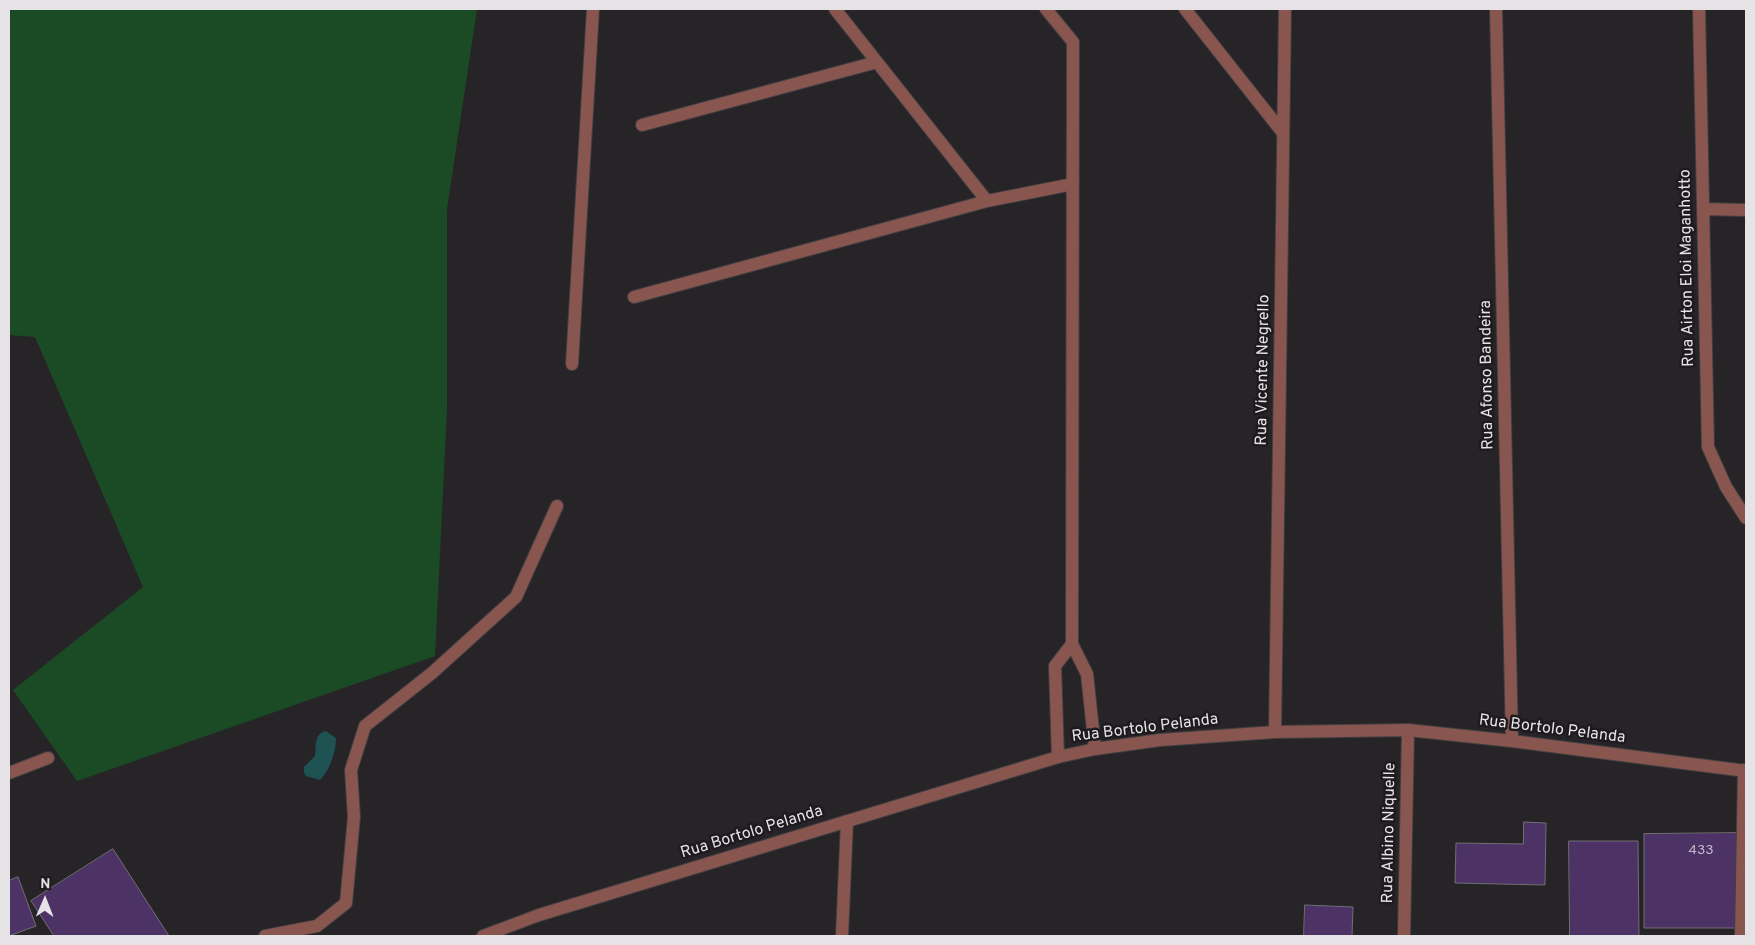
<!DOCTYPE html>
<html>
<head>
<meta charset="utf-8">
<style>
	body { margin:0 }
	#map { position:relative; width:1755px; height:945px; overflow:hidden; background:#272428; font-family:Overpass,sans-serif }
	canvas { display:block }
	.frame { position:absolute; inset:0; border:10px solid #e5e3e6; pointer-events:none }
	.north { position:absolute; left:20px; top:875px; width:50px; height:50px; -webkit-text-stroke:4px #1e1b1f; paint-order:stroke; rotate:1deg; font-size:14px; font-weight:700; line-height:20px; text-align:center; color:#e5e3e6 }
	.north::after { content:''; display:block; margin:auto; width:18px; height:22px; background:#e5e3e6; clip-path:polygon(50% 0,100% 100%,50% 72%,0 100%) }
</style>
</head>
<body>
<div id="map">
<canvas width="1755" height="945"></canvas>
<div class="frame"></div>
<div class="north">N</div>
</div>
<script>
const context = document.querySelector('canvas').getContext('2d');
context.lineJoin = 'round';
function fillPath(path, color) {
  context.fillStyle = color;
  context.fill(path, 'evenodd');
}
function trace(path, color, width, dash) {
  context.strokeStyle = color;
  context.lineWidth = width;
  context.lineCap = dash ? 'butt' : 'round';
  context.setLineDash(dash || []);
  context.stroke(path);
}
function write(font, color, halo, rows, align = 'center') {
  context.font = font + ' Overpass,sans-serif';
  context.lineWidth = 5;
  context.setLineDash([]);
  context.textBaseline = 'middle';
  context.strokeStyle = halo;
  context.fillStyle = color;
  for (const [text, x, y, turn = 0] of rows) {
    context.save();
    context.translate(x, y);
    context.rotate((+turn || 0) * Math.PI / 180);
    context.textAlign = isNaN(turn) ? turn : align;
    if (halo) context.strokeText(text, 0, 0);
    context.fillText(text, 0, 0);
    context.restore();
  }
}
const green = new Path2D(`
	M9,9H477L447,209V408L435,656L77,781L13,690L143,587L35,337L9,335Z`);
const water = new Path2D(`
	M326,731L336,738C336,752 330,770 320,780L306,776L304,773V767L315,756C317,745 313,735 326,731Z`);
const building = new Path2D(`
	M1524,822L1546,823L1545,885L1455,883L1456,843L1523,844Z
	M1738,833V928H1644V834Z
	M1569,841H1638L1639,936H1570Z
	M113,849L169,936H54L31,901Z
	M18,877L36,926L9,936V881Z
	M1305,905L1353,907L1352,936H1304Z`);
const service = new Path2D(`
	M265,936L317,926L346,903L354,817L351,770L365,726L432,673L516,597L557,506`);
const minor = new Path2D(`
	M835,9L987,201
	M1046,9L1073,42L1072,644L1087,674L1095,749
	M1185,9L1283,133
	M1496,9L1512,741
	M1699,9L1708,447L1726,487L1746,518
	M642,125L877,62
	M1703,209L1746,210
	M634,297L987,201L1073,184
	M572,364L593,9
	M1275,732L1285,9
	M1058,757L1055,666L1072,644
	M9,773L48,758
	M842,936L847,821
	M1404,936L1408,730
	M1741,936L1744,770`);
const tertiary = new Path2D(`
	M483,936L539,915L1058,757L1095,749L1160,740L1275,732L1408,730L1512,741L1746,771`);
const numberNames = [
	["433",1701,851]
];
const streetNames = [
	["Rua Airton Eloi Maganhotto",1688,268,-91],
	["Rua Vicente Negrello",1264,370,-89],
	["Rua Afonso Bandeira",1488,375,-91],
	["Rua Bortolo Pelanda",1145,729,-7],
	["Rua Bortolo Pelanda",1552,730,7],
	["Rua Bortolo Pelanda",752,833,-17],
	["Rua Albino Niquelle",1390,833,-89]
];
fillPath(green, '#1b4b25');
fillPath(water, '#1e5253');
fillPath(building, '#4d3266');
trace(building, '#716f74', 1);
trace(service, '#423f43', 14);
trace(minor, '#423f43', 14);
trace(tertiary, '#423f43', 14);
trace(service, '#88564e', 12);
trace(minor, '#88564e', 12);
trace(tertiary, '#88564e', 12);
write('14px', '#bfb7c6', null, numberNames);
write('16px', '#e5e3e6', '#1e1b1f', streetNames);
</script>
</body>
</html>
